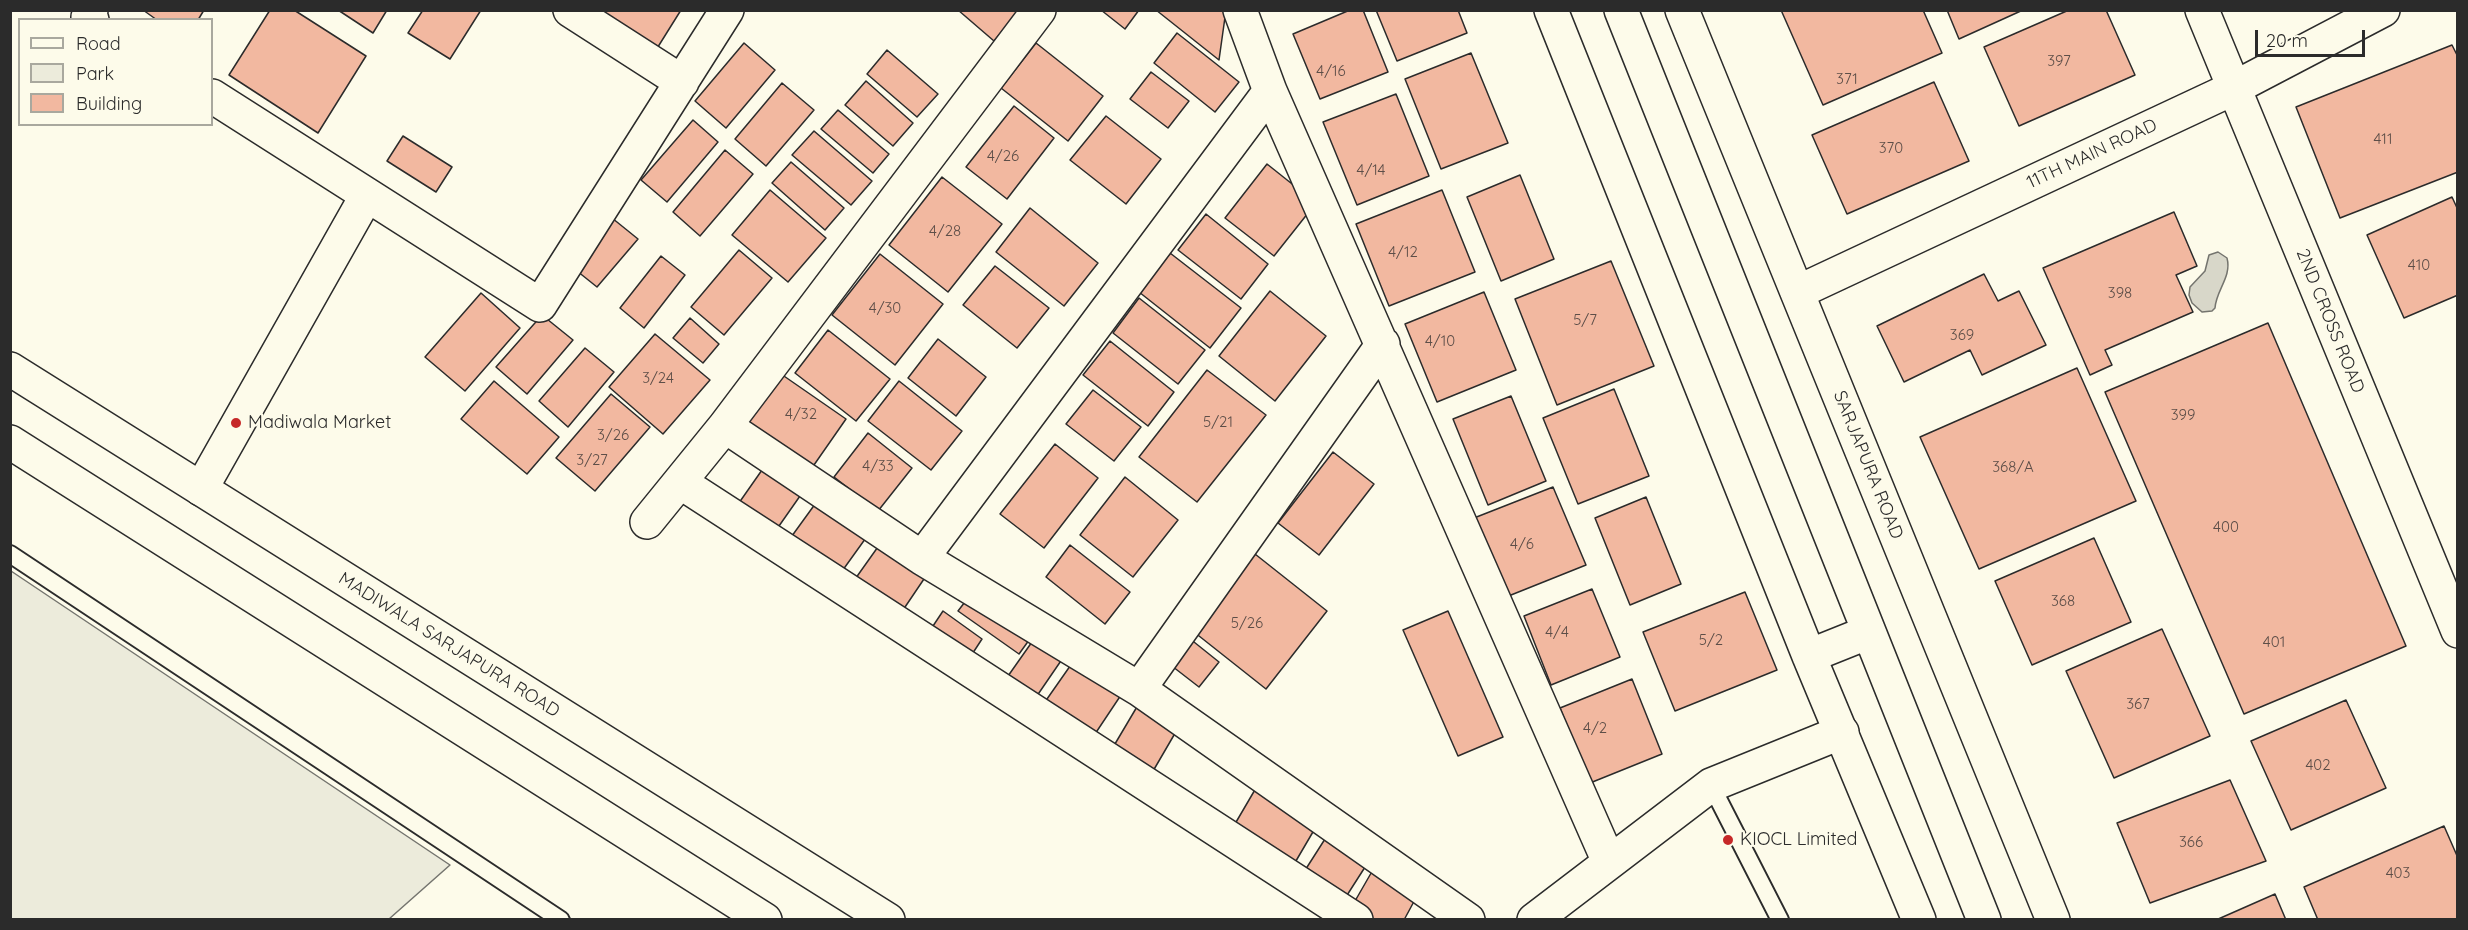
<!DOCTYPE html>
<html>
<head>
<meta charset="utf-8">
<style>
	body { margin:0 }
	#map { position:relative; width:2468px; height:930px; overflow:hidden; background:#fdfbea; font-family:Quicksand,sans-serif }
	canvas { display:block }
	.frame { position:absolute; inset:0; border:12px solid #2b2b2b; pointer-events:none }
	.legend { position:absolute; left:18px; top:18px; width:195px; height:108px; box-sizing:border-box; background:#fdfbea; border:2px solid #a9a89e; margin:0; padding:8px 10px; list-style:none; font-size:18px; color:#2b2b2b }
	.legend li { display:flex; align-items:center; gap:12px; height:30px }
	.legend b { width:30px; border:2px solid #a9a89e }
	.scale { position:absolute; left:2255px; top:30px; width:110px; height:27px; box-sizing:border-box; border:3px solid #2b2b2b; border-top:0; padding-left:8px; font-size:18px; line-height:21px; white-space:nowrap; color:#2b2b2b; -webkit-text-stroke:4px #fdfbea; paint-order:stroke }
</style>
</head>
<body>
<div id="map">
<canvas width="2468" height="930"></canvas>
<div class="frame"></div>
<ul class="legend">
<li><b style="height:8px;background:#fdfbea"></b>Road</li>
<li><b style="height:16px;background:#ecebdb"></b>Park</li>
<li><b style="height:16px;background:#f2b8a0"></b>Building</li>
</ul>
<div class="scale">20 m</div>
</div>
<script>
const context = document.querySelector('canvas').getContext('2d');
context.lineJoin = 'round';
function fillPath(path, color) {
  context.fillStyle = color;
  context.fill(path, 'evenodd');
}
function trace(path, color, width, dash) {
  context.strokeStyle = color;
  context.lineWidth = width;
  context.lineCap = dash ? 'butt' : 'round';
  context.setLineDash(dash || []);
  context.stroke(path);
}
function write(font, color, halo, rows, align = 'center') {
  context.font = font + ' Quicksand,sans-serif';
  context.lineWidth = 4.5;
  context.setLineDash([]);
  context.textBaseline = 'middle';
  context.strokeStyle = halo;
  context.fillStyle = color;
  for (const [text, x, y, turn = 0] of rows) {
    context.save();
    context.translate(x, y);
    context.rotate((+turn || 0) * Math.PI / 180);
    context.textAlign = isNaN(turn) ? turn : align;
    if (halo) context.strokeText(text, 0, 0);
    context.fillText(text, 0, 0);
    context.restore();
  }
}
const green = new Path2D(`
	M11,571L450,865L389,919H11Z`);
const water = new Path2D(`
	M2218,252L2227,258C2232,277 2216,290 2215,308L2212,311L2202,312L2192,303L2189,295L2190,287L2205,271L2209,255Z`);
const building = new Path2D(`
	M143,10H204L198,20H157Z
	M270,10H294L366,56L318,133L229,75Z
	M338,10H387L373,33Z
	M423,10H481L450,59L408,33Z
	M592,10H681L656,50Z
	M958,10H1020L994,41Z
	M1101,10H1139L1125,29Z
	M1156,10H1226L1219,60Z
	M1350,10H1363L1388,72L1320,99L1293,34Z
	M1376,10H1458L1467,33L1397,61Z
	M1781,10H1923L1942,53L1823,105Z
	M1947,10H2023L1959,39Z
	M2069,10H2106L2135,75L2019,126L1984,47Z
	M1177,33L1239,82L1215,112L1154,63Z
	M744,43L775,70L726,128L695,101Z
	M1036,43L1103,96L1068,141L1001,88Z
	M2452,45L2458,57V172L2340,218L2296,107Z
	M887,50L938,94L917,117L867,74Z
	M1471,53L1508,143L1441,169L1405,79Z
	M1151,72L1189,101L1168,128L1130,99Z
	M866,81L913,123L893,146L845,105Z
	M1934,82L1969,161L1847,214L1812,135Z
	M782,83L814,110L766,166L735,139Z
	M1396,94L1429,176L1357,205L1323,122Z
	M1014,106L1054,138L1007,199L966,167Z
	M838,110L889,154L873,173L821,129Z
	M1106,116L1161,159L1126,204L1070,160Z
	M693,120L718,142L667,202L641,180Z
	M814,131L872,181L851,205L792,155Z
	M403,136L452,167L436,192L387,161Z
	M725,150L753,174L700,236L673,212Z
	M791,162L844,208L825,230L772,183Z
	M1267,164L1316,203L1274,256L1225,218Z
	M1520,175L1554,259L1501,281L1467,197Z
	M942,177L1002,224L948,292L889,245Z
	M770,190L826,238L788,282L732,235Z
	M1442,190L1475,272L1389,306L1356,224Z
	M2452,197L2458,210V295L2404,318L2367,235Z
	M1030,208L1098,263L1064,306L996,252Z
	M2174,212L2197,266L2176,275L2193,312L2105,350L2112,365L2090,375L2043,268Z
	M1206,214L1268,264L1241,299L1178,250Z
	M612,218L638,239L597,287L572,267Z
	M739,250L772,278L724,335L691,307Z
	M1170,253L1241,308L1210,348L1139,292Z
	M880,254L943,304L895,365L832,315Z
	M661,256L685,275L644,328L620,308Z
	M1611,261L1654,366L1557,405L1515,299Z
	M995,266L1049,308L1017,348L963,305Z
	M1984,274L1998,301L2019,291L2046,345L1982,375L1970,350L1904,382L1877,326Z
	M1270,291L1326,336L1275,401L1219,356Z
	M1484,292L1516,370L1437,402L1405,324Z
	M481,293L520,328L465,391L425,357Z
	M1139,298L1205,350L1178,384L1113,333Z
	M542,315L573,340L527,394L496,367Z
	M690,318L719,344L703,363L673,338Z
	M2268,323L2406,646L2244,714L2105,392Z
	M828,330L890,379L856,421L795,373Z
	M655,334L710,380L663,434L609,387Z
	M938,339L986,377L956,416L908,378Z
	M1110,341L1174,392L1148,426L1083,375Z
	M585,348L614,372L568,427L539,401Z
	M2077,368L2136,501L1979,569L1920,437Z
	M1207,370L1266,415L1197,502L1139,457Z
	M781,374L846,419L807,475L742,430Z
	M494,381L559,437L527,474L461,419Z
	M899,381L962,431L931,470L868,421Z
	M1614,389L1649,476L1578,504L1543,418Z
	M1093,390L1141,427L1114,461L1066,424Z
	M611,394L650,427L595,491L556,458Z
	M1511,396L1546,481L1488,505L1453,419Z
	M868,433L912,468L878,511L834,477Z
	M1055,444L1098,478L1044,548L1000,514Z
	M1333,452L1374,484L1319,555L1278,523Z
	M769,460L807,486L772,536L734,510Z
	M1125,477L1178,520L1133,577L1080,535Z
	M1553,487L1586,565L1506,597L1474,518Z
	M1646,497L1681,584L1630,605L1595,518Z
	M818,500L868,535L840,574L789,540Z
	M2094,538L2131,622L2032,665L1995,581Z
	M880,544L926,576L901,613L853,582Z
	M1070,545L1130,592L1105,624L1046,577Z
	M1255,554L1327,611L1266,689L1194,632Z
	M1592,589L1620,657L1551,685L1524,616Z
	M1745,592L1777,670L1675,711L1643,632Z
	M971,594L1032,636L1019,654L958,611Z
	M943,611L982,639L967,662L927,635Z
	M1448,611L1503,737L1458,756L1403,630Z
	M2162,629L2210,736L2114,778L2066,671Z
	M1039,632L1067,652L1030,706L1001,686Z
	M1189,638L1219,662L1199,687L1168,663Z
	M1075,659L1123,692L1089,743L1040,709Z
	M1632,679L1662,754L1590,783L1560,708Z
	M1141,700L1181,723L1149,778L1109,754Z
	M2346,700L2386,788L2291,830L2251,741Z
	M2230,780L2266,861L2150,903L2117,823Z
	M1256,788L1317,825L1293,866L1232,829Z
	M2444,826L2458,858V920H2318L2304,887Z
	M1325,839L1367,864L1342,903L1302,875Z
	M1374,868L1418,894L1404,920H1370L1351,908Z
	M2275,894L2286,920H2216Z`);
const service = new Path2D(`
	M10,554L561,920
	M1711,785L1780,920`);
const minor = new Path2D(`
	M91,10L88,17L92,20
	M570,10L682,82
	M1240,10L1270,91L1609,862
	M1682,10L2053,920
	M2202,10L2458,631
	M212,96L540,305L727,10
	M1798,292L2234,88L2383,10
	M725,426L922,558L1139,689L1468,920
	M680,482L1356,920
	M201,489L367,195
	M647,522L725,426L1039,10
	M922,558L1270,91
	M1139,689L1383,344
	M1534,920L1711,785L1842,732`);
const primary = new Path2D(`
	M1551,10L1809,656L1919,920
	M1621,10L1984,920
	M10,369L888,920
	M10,442L765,920
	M1809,656L1869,632`);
const markers = [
	[236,423,6,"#c62828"],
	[1728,840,6,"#c62828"]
];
const numberNames = [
	["397",2059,61],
	["4/16",1331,71],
	["371",1847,79],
	["411",2383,139],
	["370",1891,148],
	["4/26",1003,156],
	["4/14",1371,170],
	["4/28",945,231],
	["4/12",1403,252],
	["410",2419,265],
	["398",2120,293],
	["4/30",885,308],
	["5/7",1585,320],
	["369",1962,335],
	["4/10",1440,341],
	["3/24",658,378],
	["4/32",801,414],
	["399",2183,415],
	["5/21",1218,422],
	["3/26",613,435],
	["3/27",592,460],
	["4/33",878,466],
	["368/A",2013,467],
	["400",2226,527],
	["4/6",1522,544],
	["368",2063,601],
	["5/26",1247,623],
	["4/4",1557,632],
	["5/2",1711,640],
	["401",2274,642],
	["367",2138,704],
	["4/2",1595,728],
	["402",2318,765],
	["366",2191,842],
	["403",2398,873]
];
const streetNames = [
	["11TH MAIN ROAD",2092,154,-25],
	["2ND CROSS ROAD",2330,321,68],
	["SARJAPURA ROAD",1868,465,68],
	["MADIWALA SARJAPURA ROAD",449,645,32]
];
const poiNames = [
	["Madiwala Market",248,423],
	["KIOCL Limited",1740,840]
];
fillPath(green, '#ecebdb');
trace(green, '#74746e', 1.5);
fillPath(water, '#d8d7c9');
trace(water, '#74746e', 1.5);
fillPath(building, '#f2b8a0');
trace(building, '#2b2b2b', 1.5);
trace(service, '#2b2b2b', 20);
trace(minor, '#2b2b2b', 36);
trace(primary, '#2b2b2b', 36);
trace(service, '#fdfbea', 16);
trace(minor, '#fdfbea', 33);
trace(primary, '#fdfbea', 33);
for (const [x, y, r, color] of markers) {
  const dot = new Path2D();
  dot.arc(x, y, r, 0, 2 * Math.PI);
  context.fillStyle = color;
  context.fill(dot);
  trace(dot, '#fdfbea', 2);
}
write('15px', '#5d4e48', null, numberNames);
write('18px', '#2b2b2b', '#fdfbea', streetNames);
write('18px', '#2b2b2b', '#fdfbea', poiNames, 'left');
</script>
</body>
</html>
